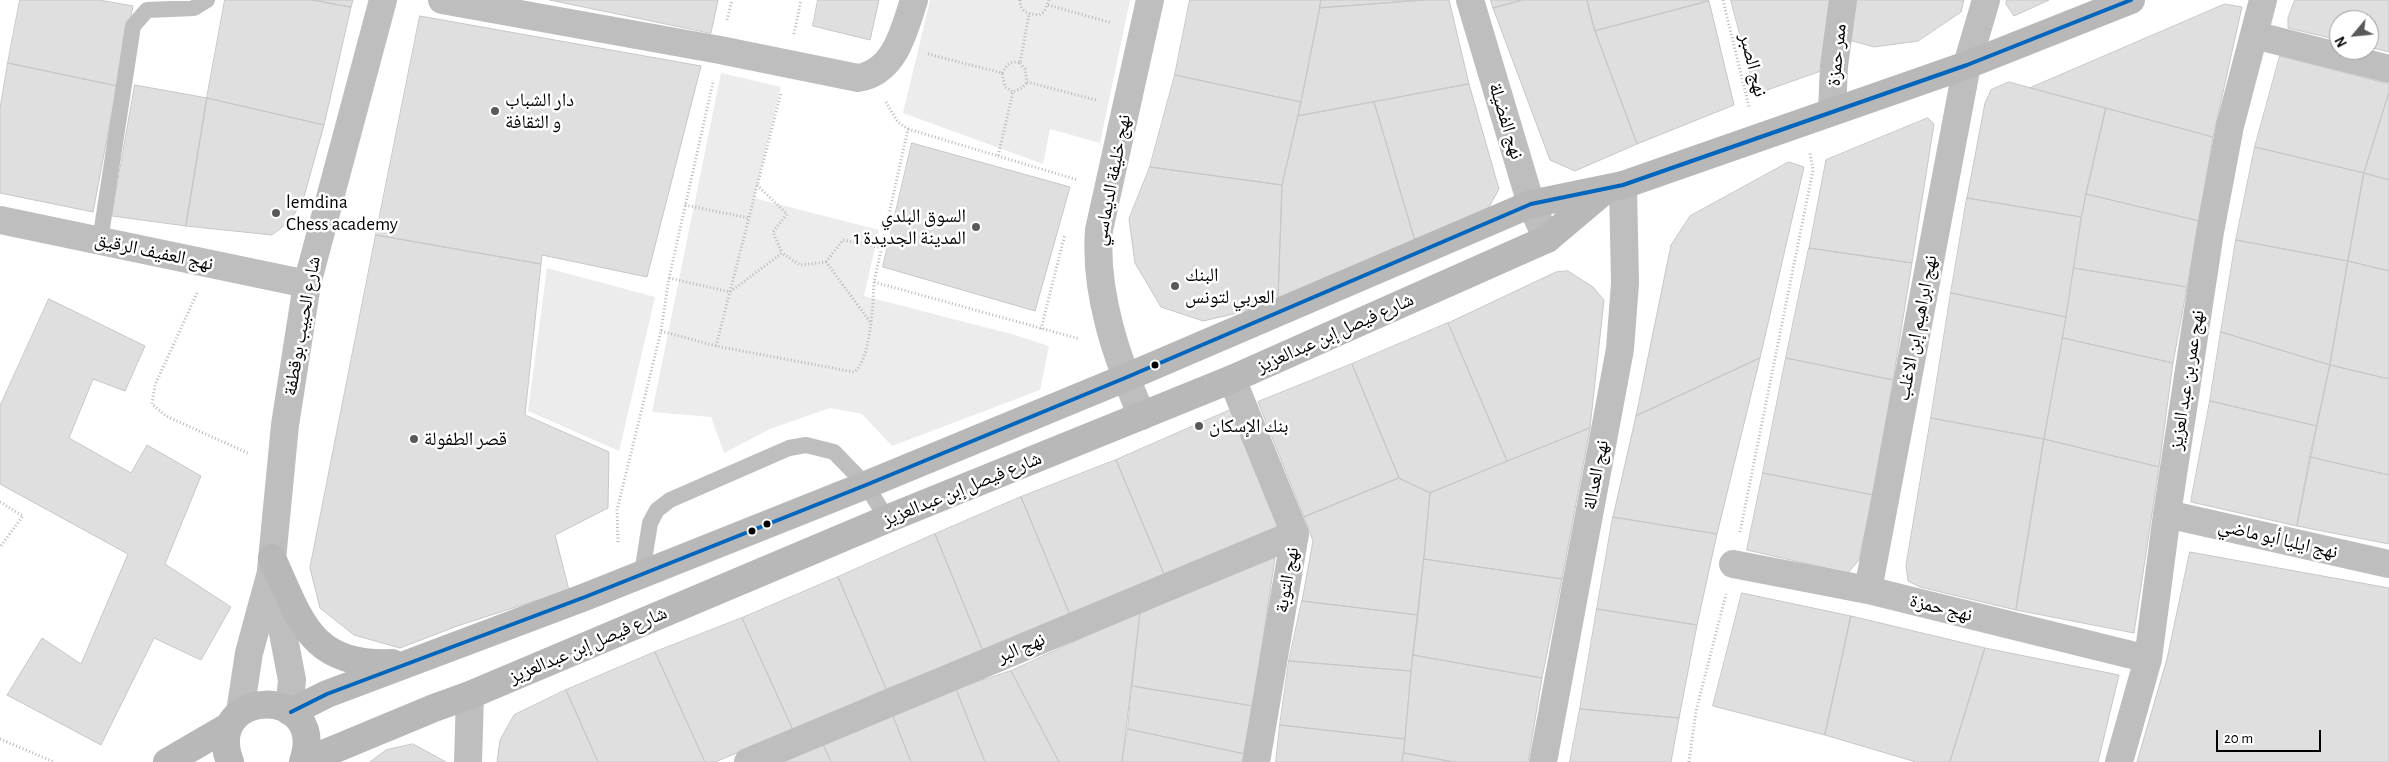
<!DOCTYPE html>
<html>
<head>
<meta charset="utf-8">
<style>
	body { margin:0 }
	#map { position:relative; width:2389px; height:762px; overflow:hidden; background:#fff; font-family:"Alegreya Sans",sans-serif }
	canvas { display:block }
	.north { position:absolute; left:2329px; top:10px; width:50px; height:50px; box-sizing:border-box; background:#fff; border:1px solid #999; border-radius:50%; rotate:242deg; font-size:14px; font-weight:700; line-height:20px; text-align:center; color:#000 }
	.north::after { content:''; display:block; margin:auto; width:18px; height:22px; background:#595959; clip-path:polygon(50% 0,100% 100%,50% 72%,0 100%) }
	.scale { position:absolute; left:2216px; top:730px; width:105px; height:22px; box-sizing:border-box; border:2px solid #000; border-top:0; padding-left:6px; font-size:15px; line-height:18px; white-space:nowrap; color:#000; -webkit-text-stroke:4px #fff; paint-order:stroke }
</style>
</head>
<body>
<div id="map">
<canvas width="2389" height="762"></canvas>
<div class="north">N</div>
<div class="scale">20 m</div>
</div>
<script>
const context = document.querySelector('canvas').getContext('2d');
context.lineJoin = 'round';
function fillPath(path, color) {
  context.fillStyle = color;
  context.fill(path, 'evenodd');
}
function trace(path, color, width, dash) {
  context.strokeStyle = color;
  context.lineWidth = width;
  context.lineCap = dash ? 'butt' : 'round';
  context.setLineDash(dash || []);
  context.stroke(path);
}
function write(font, color, halo, rows, align = 'center') {
  context.font = font + ' "Alegreya Sans","Noto Naskh Arabic",sans-serif';
  context.lineWidth = 5;
  context.setLineDash([]);
  context.textBaseline = 'middle';
  context.strokeStyle = halo;
  context.fillStyle = color;
  for (const [text, x, y, turn = 0] of rows) {
    context.save();
    context.translate(x, y);
    context.rotate((+turn || 0) * Math.PI / 180);
    context.textAlign = isNaN(turn) ? turn : align;
    if (halo) context.strokeText(text, 0, 0);
    context.fillText(text, 0, 0);
    context.restore();
  }
}
const green = new Path2D(`
	M930,0H1130L1100,143L1050,129L1043,164L903,113Z
	M721,73L781,87L754,198L879,230L864,296L1015,335L1049,346L1040,390L892,446L862,414L830,408L770,429L724,453L711,417L652,412Z
	M547,268L655,297L619,451L528,411Z`);
const building = new Path2D(`
	M20,0H99L133,6L117,86L8,63Z
	M225,0H313L351,7L324,125L207,98Z
	M313,0H353L351,7Z
	M550,0H718L711,33Z
	M818,0H879L870,40L813,26Z
	M1190,0H1321L1301,102L1175,75Z
	M1321,0H1424L1320,8Z
	M1424,0H1449L1469,84L1298,116L1320,8Z
	M1491,0H1523L1493,8Z
	M1523,0H1587L1595,31L1637,144L1575,171L1550,160L1493,8Z
	M1587,0H1708L1709,1L1595,31Z
	M1731,0H1832L1821,71L1756,94Z
	M1850,0H1964L1961,12L1918,41L1874,47L1842,38Z
	M2007,0H2049L2014,16L2006,4Z
	M2295,0H2389V52L2369,47V20H2339V40L2288,28V18Z
	M1709,1L1734,105L1637,144L1595,31Z
	M2225,4L2242,7L2213,137L2030,88Z
	M420,16L701,66L647,277L542,255L541,264L376,235Z
	M2280,56L2389,84V92L2364,173L2255,147Z
	M8,63L117,86L93,212L0,193V109Z
	M1175,75L1301,102L1282,185L1150,167Z
	M2009,82L2106,108L2081,217L1967,198L1985,103L1991,90Z
	M1469,84L1499,189L1488,209L1415,241L1374,102Z
	M135,85L207,98L186,226L112,216Z
	M2389,92V180L2364,173Z
	M207,98L324,125L303,200L290,221L272,235L186,226Z
	M1374,102L1415,241L1278,299L1282,185L1298,116Z
	M2106,108L2213,137L2199,221L2086,194Z
	M1928,118L1934,124L1912,263L1809,248L1826,160Z
	M912,143L1070,187L1035,311L883,267Z
	M2255,147L2364,173L2348,261L2236,240Z
	M1789,162L1804,167L1760,358L1636,416L1671,245L1690,216Z
	M1150,167L1282,185L1278,299L1238,313L1203,321L1161,307L1135,263L1129,219Z
	M2364,173L2389,180V271L2348,261Z
	M2086,194L2199,221L2187,287L2074,268Z
	M1967,198L2081,217L2066,317L1951,293Z
	M376,235L541,264L525,415L609,452L608,508L555,535L569,590L457,626L400,648L354,635L320,608L310,568Z
	M2236,240L2348,261L2330,365L2221,332Z
	M1809,248L1912,263L1893,380L1786,358Z
	M2348,261L2389,271V379L2330,365Z
	M2074,268L2187,287L2173,363L2063,338Z
	M1568,271L1593,287L1604,300L1590,428L1507,461L1448,323L1556,272Z
	M1951,293L2066,317L2044,439L1931,418Z
	M49,299L145,346L125,391L93,379L69,438L131,473L147,445L201,476L165,564L231,607L201,660L154,638L101,745L7,695L42,638L81,664L128,554L0,484V406Z
	M1448,323L1507,461L1430,493L1399,478L1352,364Z
	M2221,332L2330,365L2317,426L2210,401Z
	M2063,338L2173,363L2159,467L2044,439Z
	M1760,358L1717,534L1613,517L1636,416Z
	M1786,358L1893,380L1873,495L1763,473Z
	M1352,364L1399,478L1304,517L1258,402Z
	M2330,365L2389,379V475L2310,457Z
	M2210,401L2317,426L2297,526L2191,502Z
	M1237,407L1284,524L1164,574L1116,460Z
	M1931,418L2044,439L2016,610L1920,587L1908,581L1906,566Z
	M1590,428L1562,579L1424,559L1430,493Z
	M2044,439L2159,467L2134,633L2016,610Z
	M2310,457L2389,475V544L2297,526Z
	M1116,460L1164,574L1070,615L1021,497Z
	M1763,473L1873,495L1859,560L1848,573L1747,550Z
	M1399,478L1430,493L1418,615L1302,601L1313,541L1304,517Z
	M1021,497L1070,615L983,651L935,534Z
	M1613,517L1717,534L1697,625L1597,609Z
	M935,534L983,651L886,689L838,577Z
	M2190,552L2389,588V762H2137L2167,659Z
	M1275,558L1253,706L1132,686L1140,612Z
	M1424,559L1562,579L1542,678L1413,655Z
	M838,577L886,689L793,730L742,618Z
	M1742,593L1851,616L1825,735L1713,706Z
	M1302,601L1418,615L1411,671L1289,661Z
	M1597,609L1697,625L1679,718L1580,709Z
	M1140,612L1122,762H1059L1011,671Z
	M1851,616L1985,648L1950,762H1916L1825,735Z
	M742,618L793,730L715,762H705L655,652Z
	M1985,648L2119,675L2098,762H1950Z
	M655,652L705,762H598L566,690Z
	M1413,655L1542,678L1528,762H1454L1404,753Z
	M1289,661L1411,671L1405,739L1280,725Z
	M1011,671L1059,762H985L956,689Z
	M1132,686L1253,706L1245,754L1128,729Z
	M956,689L985,762H911L893,716Z
	M566,690L598,762H497L500,740L514,715Z
	M1580,709L1679,718L1671,762H1570Z
	M893,716L911,762H831L823,744Z
	M1280,725L1405,739L1402,762H1276Z
	M1128,729L1245,754L1244,762H1122Z
	M413,744L446,762H370L386,750Z
	M823,744L831,762H781Z
	M1404,753L1454,762H1402Z`);
const path = new Path2D(`
	M1020,0C1020,12 1028,14 1039,15L1044,12L1049,0
	M1723,0L1749,107
	M1048,5L1112,23
	M727,20L732,0
	M794,34L801,0
	M928,54L1002,73L1005,87L1013,92
	M1020,63L1025,69L1027,82L1096,100
	M1002,73C1007,65 1010,60 1020,63L1029,14
	M886,102L898,122L908,129L874,282L1080,339
	M908,129L998,156L1013,92L1022,88L1027,82
	M998,156L1078,180
	M757,185L787,214L773,232L782,253
	M685,205L749,218
	M826,262L843,240L882,248
	M669,278L730,292L782,253L800,265L826,262L871,323
	M197,293L155,385L152,404L166,416L250,454
	M1041,329L1065,234
	M661,331L716,346L854,372C871,360 873,303 874,282
	M716,346L781,93
	M0,502L23,516L0,547
	M1740,532L1813,170L1810,153
	M618,542L617,510L661,331L669,278L713,82
	M0,739L54,762
	M1689,762L1696,711L1726,594`);
const lane = new Path2D(`
	M100,241L133,26L147,10L194,8L207,0
	M642,573L650,523L657,510L670,500L789,448L806,445L834,452L866,485L887,519`);
const street = new Path2D(`
	M442,0L720,50L858,78C895,72 904,31 914,0
	M1470,0L1531,204L1547,239
	M2254,35L2389,69
	M1832,111L1834,66L1843,0
	M0,220L307,284
	M1232,379L1295,534L1256,762
	M1142,416C1117,359 1094,293 1099,230L1150,0
	M2167,514L2389,564
	M1733,564L1868,590L2148,659
	M1868,590L1967,65L1986,0
	M289,711L292,680L271,570L285,425L307,284L383,0
	M240,712L249,653L270,576
	M468,762L470,695
	M748,762L1295,534
	M1543,762L1620,349L1625,283L1623,185
	M2119,762L2148,659L2167,514L2210,232L2230,126L2263,0`);
const secondary = new Path2D(`
	M272,558C301,621 310,666 392,663
	M291,712L327,694L585,597L866,485L1125,378L1531,204L1623,185L1967,65L2131,0
	M167,762L229,726
	M230,762C202,687 329,684 303,762
	M304,762L434,708L470,695L887,519L1232,379L1547,239L1604,191`);
const bus1 = new Path2D(`
	M291,712L327,694L585,597L866,485L1125,378L1531,204L1623,185L1967,65L2131,0`);
const markers = [
	[495,111,5,"#595959"],
	[276,213,5,"#595959"],
	[976,227,5,"#595959"],
	[1175,286,5,"#595959"],
	[1155,365,4.5,"#000"],
	[1199,426,5,"#595959"],
	[414,439,5,"#595959"],
	[767,524,4.5,"#000"],
	[752,531,4.5,"#000"]
];
const streetNames = [
	["ممر حمزة",1837,55,-84],
	["نهج الصبر",1753,65,76],
	["نهج الفضيلة",1506,121,73],
	["نهج خليفة الديماسي",1112,180,-79],
	["نهج العفيف الرقيق",154,252,12],
	["شارع الحبيب بوقطفة",302,326,-80],
	["نهج ابراهيم إبن الاغلب",1917,328,-79],
	["شارع فيصل إبن عبدالعزيز",1335,333,-24],
	["نهج عمر بن عبد العزيز",2187,380,-81],
	["نهج العدالة",1596,475,-79],
	["شارع فيصل إبن عبدالعزيز",962,489,-22],
	["نهج ايليا أبو ماضي",2278,539,13],
	["نهج التوبة",1287,580,-80],
	["نهج حمزة",1941,608,14],
	["شارع فيصل إبن عبدالعزيز",588,645,-23],
	["نهج البر",1021,648,-23]
];
const poiNames = [
	["دار الشباب",505,100],
	["و الثقافة",505,122],
	["lemdina",286,202],
	["Chess academy",286,224],
	["السوق البلدي",966,216,"right"],
	["المدينة الجديدة 1",966,238,"right"],
	["البنك",1185,275],
	["العربي لتونس",1185,297],
	["بنك الإسكان",1209,426],
	["قصر الطفولة",424,439]
];
fillPath(green, '#ececec');
fillPath(building, '#dfdfdf');
trace(building, '#c7c7c7', 1);
trace(path, '#b9b9b9', 3, [1, 2.5]);
trace(lane, '#bebebe', 16);
trace(street, '#bebebe', 28);
trace(secondary, '#b8b8b8', 28);
trace(bus1, '#0065bd', 4);
for (const [x, y, r, color] of markers) {
  const dot = new Path2D();
  dot.arc(x, y, r, 0, 2 * Math.PI);
  context.fillStyle = color;
  context.fill(dot);
  trace(dot, '#fff', 2);
}
write('19px', '#000', '#fff', streetNames);
write('19px', '#000', '#fff', poiNames, 'left');
</script>
</body>
</html>
